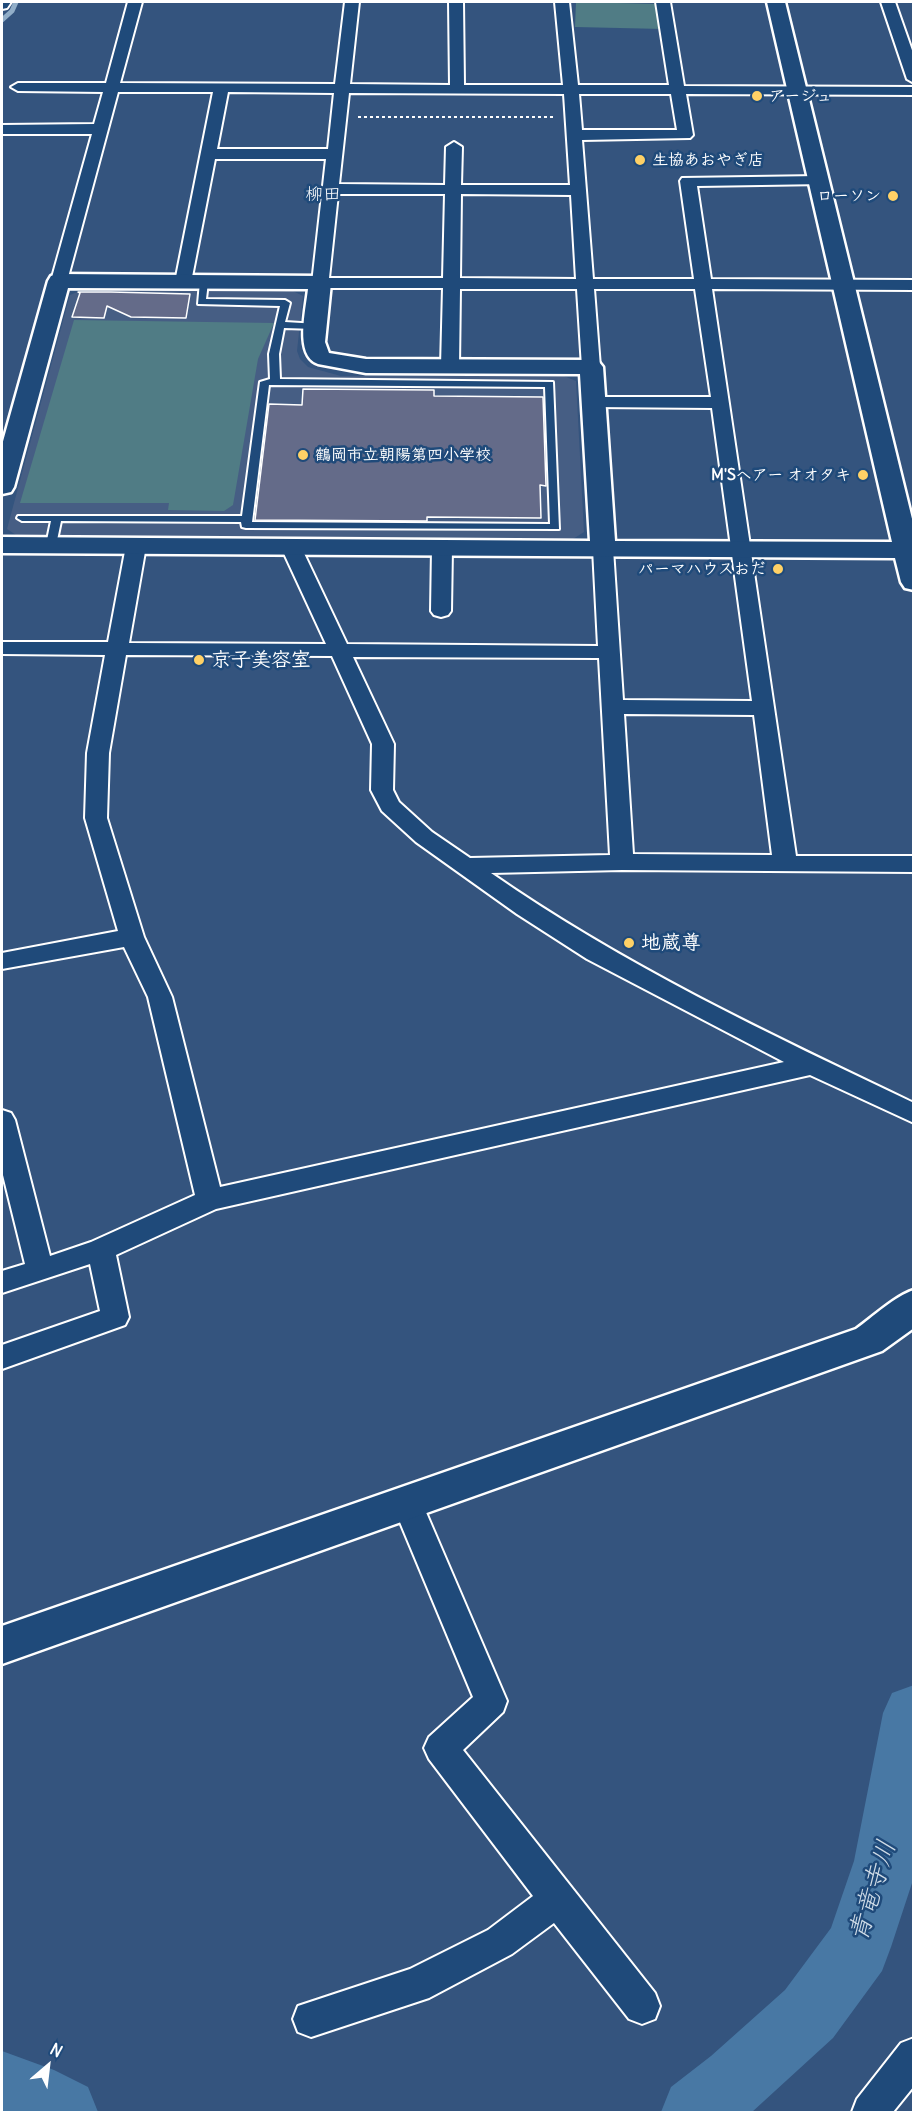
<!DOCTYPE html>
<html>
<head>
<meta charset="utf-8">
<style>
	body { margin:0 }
	#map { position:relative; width:915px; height:2114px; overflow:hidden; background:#34547e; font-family:Delius,sans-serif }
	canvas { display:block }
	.frame { position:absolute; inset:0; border:3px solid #fff; pointer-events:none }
	.north { position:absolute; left:18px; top:2036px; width:60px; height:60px; -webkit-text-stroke:4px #1f4a7a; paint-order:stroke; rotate:28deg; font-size:16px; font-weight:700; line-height:24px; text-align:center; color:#fff }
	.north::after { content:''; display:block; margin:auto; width:21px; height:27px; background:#fff; clip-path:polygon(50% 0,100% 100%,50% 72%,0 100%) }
</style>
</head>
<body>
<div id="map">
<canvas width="915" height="2114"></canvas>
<div class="frame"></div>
<div class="north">N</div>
</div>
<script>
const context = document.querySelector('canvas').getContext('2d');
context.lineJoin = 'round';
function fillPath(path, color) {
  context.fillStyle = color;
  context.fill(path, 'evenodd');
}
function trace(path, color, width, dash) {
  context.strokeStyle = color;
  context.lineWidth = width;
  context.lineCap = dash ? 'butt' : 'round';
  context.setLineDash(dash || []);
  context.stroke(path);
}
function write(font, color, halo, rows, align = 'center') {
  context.font = font + ' Delius,"Klee One",sans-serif';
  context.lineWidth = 5;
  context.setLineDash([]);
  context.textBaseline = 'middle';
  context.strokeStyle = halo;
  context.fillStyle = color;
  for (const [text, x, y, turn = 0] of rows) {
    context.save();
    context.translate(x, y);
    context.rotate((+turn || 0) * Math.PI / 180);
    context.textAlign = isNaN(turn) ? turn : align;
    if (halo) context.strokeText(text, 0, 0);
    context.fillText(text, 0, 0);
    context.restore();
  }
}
const built = new Path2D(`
	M82,290L293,291L303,296L297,351L300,359L308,367L341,376H564L576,381L584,532L573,539L16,535L7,529L70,295Z`);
const green = new Path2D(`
	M576,2L660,4L664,29L575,27Z
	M74,320L274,323L258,359L233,505L224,511L168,510L169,503H20Z`);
const stream = new Path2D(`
	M2,20L12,11L16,2`);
const river = new Path2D(`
	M914,1685V1877L891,1947L882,1971L833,2038L752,2112H661L671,2087L711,2056L785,1990L831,1928L854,1861L883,1713L892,1693Z
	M2,2051L54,2070L88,2087L98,2112H2Z`);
const building = new Path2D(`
	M78,292H111L190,294L186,318L131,317L107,306L104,318L72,317L80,293Z
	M303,389L434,390V396L543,397L546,486L540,485L541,518L427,517V521L255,520L269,404L302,405Z`);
const path = new Path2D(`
	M358,117H554`);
const lane = new Path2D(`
	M204,279L208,282L206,299L285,300L290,303L285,322L318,324L320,326L315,329L284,328L279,354L280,379L553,382L559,529L246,528L242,527L241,522L61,521L56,545L51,548L47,547L46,545L51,521H22L17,518L18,516H242L260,382L270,379L269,354L280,306L198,304L200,282ZM269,385L545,387L550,524L252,522Z`);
const street = new Path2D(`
	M2,2H11L7,8L2,9Z
	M128,2H142L120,83L335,84L345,2H359L350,84L450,85L449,2H463L464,85H563L555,2H569L578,85H669L656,2H670L684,86L914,87V95L686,94L693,135L690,138L582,140L593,279H694L680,181L682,178L819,176L825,178L827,181L825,184L697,186L711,279L914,280V290L712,289L796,856H914V872L622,870L491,873C623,965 769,1034 914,1103V1123L810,1075L216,1209L116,1255L129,1317L125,1325L2,1369V1345L100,1311L90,1264L2,1293V1271L25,1264L2,1171V1110L11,1113L15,1120L50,1256L91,1242L195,1195L148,997L124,947L2,969V953L118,931L85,818L87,753L105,655L2,654V642H108L126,546L129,542H143L146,546L129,643L326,644L281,547L284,543H298L301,547L347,644L598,646L593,549L596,545H610L613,549L623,700L752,701L712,408L593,407L587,406L584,402L587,398L593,397H711L695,289H594L600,367L597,371H585L582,367L577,289H460L459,366L456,370H444L441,366L443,288H320L314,287L312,283L326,159H215L191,282L183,287L177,286L175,282L213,92H118L67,281L65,285H53L51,281L92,134H2V125L94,124L103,92L18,91L11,87L18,83H106ZM228,92L334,93L328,149H217ZM349,93L564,94L570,185H461L462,147L454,142L446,147L445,185L339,184ZM579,94H671L677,130H582ZM338,194H445L443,278H329ZM461,194L571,195L576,279L460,278ZM126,655L332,656L372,744L371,790L382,811L416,842L517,914L587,959L784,1062L220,1187L172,997L144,937L107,818L109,753ZM353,657L599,658L610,855L470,858L432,832L399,802L393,790L394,744ZM624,714L754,715L772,855L633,854Z
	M881,2H895L914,56V83L907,79Z
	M442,542L449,544L452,548L451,611L448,615L441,617L434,615L431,611L432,548L435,544Z
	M407,1490L418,1494L422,1503L507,1701L503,1712L463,1750L655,1993L660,2006L655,2019L642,2024L629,2019L554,1923L512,1954L429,1998L311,2037L298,2032L293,2019L298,2006L410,1969L488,1930L533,1896L429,1759L424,1748L429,1737L473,1697L392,1503L396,1494Z
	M914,2038V2086L893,2112H852L857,2099L901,2043Z`);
const secondary = new Path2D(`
	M767,2H785L914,527V590L905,588L901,582L895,558L2,553V537L590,541L580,374L366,373L318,364C294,356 306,309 308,289L68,288L14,487L11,492L2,494V445L48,281L51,276L59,274L320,276L328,278L331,283L325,342L329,353L366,359L591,360L599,362L603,367L615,541L892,542Z
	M914,1290V1328L882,1351L2,1664V1626L856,1329C873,1317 895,1296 914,1290Z`);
const markers = [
	[757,96,6,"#ffd166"],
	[640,160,6,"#ffd166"],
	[893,196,6,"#ffd166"],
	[303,455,6,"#ffd166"],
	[863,475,6,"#ffd166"],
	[778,569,6,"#ffd166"],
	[199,660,6,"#ffd166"],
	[629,943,6,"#ffd166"]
];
const farPoinames = [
	["アージュ",769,96],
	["生協あおやぎ店",652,160],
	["ローソン",881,196,"right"],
	["鶴岡市立朝陽第四小学校",315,455],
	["M'Sヘアー オオタキ",851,475,"right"],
	["パーマハウスおだ",766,569,"right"]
];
const farQuarternames = [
	["柳田",323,195]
];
const poiNames = [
	["京子美容室",211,660],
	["地蔵尊",641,943]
];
const nearWaternames = [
	["青竜寺川",873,1891,-73]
];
fillPath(built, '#465e84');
fillPath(green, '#507c85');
trace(stream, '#91aec8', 5);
fillPath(river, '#4878a4');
fillPath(building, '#646b89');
trace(building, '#fff', 1.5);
trace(lane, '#fff', 4);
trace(street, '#fff', 4);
trace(secondary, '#fff', 5);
trace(path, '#fff', 2, [3, 3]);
fillPath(lane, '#1f4a7a');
fillPath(street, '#1f4a7a');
fillPath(secondary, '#1f4a7a');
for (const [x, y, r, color] of markers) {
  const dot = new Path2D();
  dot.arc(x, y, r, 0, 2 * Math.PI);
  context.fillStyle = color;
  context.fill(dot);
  trace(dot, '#1f4a7a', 2);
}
write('bold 16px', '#fff', '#1f4a7a', farPoinames, 'left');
write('18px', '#fff', '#1f4a7a', farQuarternames);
write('bold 20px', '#fff', '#1f4a7a', poiNames, 'left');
write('italic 26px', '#d1dde8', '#1f4a7a', nearWaternames);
</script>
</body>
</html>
